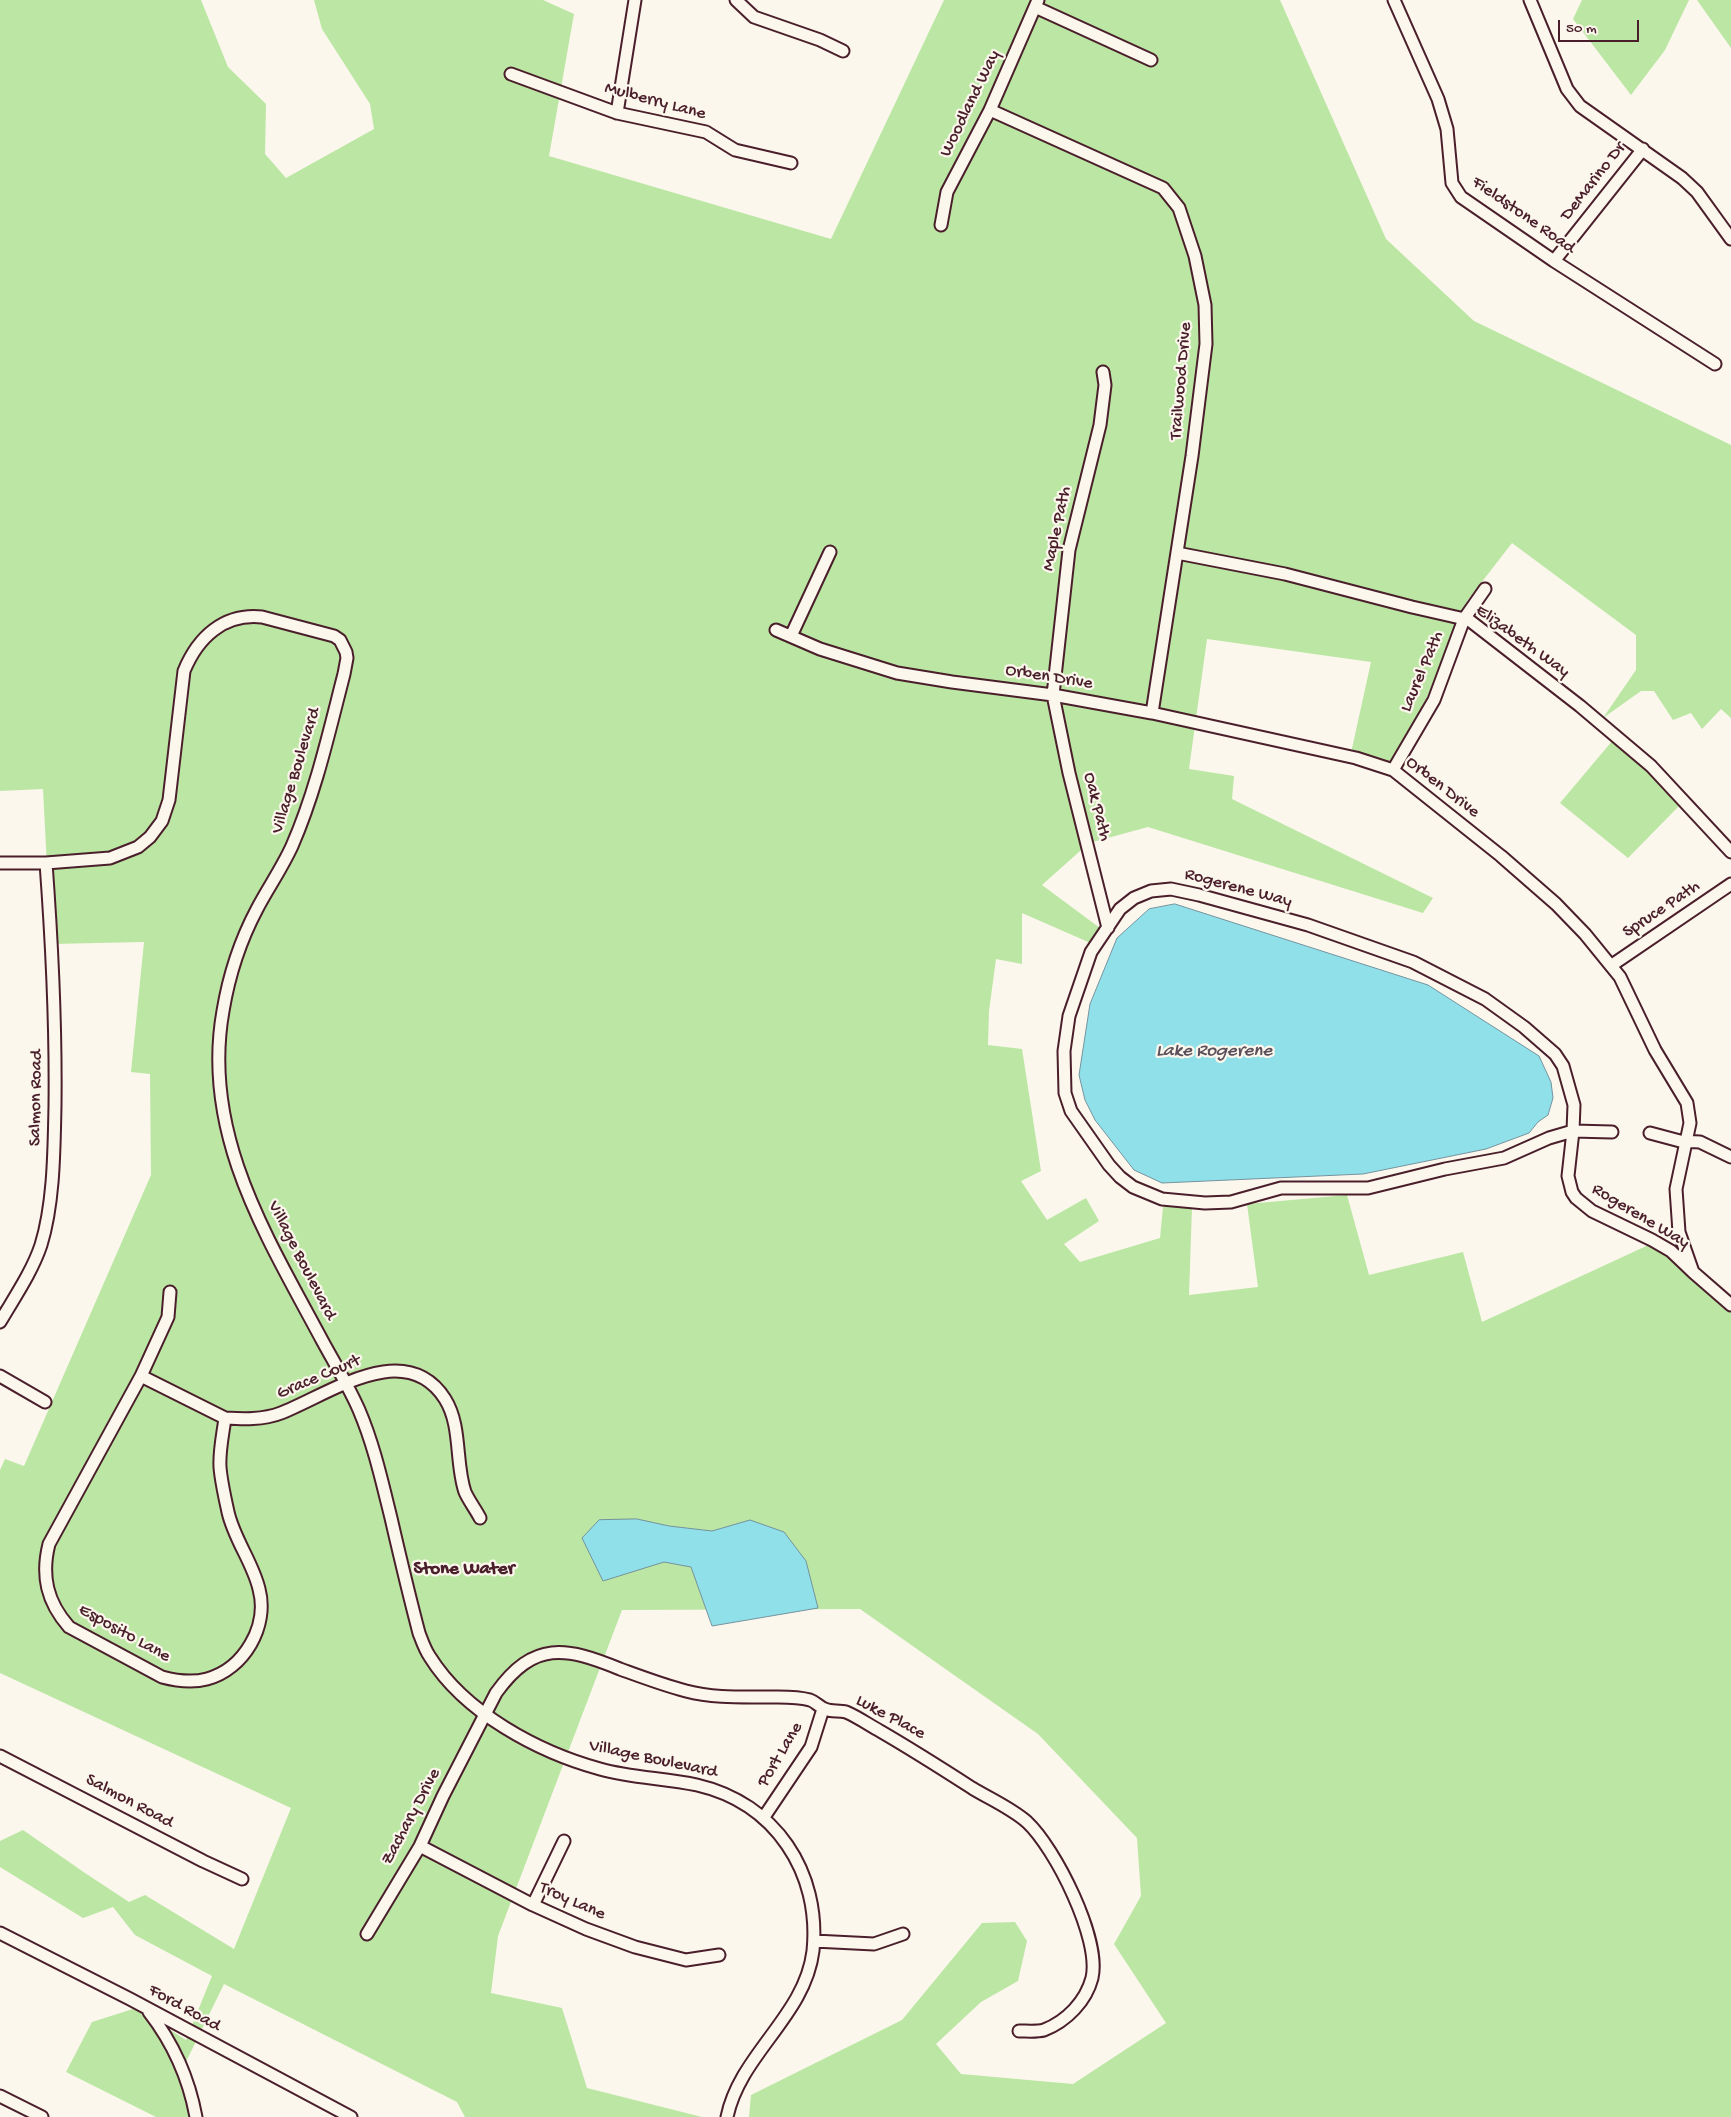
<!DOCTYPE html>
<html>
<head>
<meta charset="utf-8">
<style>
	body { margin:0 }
	#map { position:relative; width:1731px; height:2117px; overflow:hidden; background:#fbf7ec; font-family:"Gochi Hand",sans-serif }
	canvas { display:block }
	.scale { position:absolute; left:1558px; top:20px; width:81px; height:22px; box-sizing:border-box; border:2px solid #4a1f2b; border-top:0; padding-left:6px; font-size:15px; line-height:18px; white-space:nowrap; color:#4a1f2b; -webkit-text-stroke:4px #fbf7ec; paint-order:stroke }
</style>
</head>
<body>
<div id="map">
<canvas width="1731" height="2117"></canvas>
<div class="scale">50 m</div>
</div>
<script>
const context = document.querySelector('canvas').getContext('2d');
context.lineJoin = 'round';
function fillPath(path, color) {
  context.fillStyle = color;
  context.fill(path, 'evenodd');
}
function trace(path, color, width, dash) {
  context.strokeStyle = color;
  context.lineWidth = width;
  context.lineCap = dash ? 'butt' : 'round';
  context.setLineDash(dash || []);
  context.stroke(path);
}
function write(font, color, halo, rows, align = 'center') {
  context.font = font + ' "Gochi Hand",sans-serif';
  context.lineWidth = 4.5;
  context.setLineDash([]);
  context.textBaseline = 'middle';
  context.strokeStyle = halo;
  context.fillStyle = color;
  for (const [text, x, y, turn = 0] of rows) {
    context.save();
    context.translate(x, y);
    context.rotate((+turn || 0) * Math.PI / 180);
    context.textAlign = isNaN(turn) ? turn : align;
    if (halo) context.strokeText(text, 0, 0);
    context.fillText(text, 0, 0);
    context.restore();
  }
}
const green = new Path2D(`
	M0,0H201L228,67L266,104L265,154L286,178L374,129L370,104L322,29L314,0H543L574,14L549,156L831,239L944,0H1280L1386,239L1474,321L1731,445V718L1721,709L1702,729L1691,713L1673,720L1654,691H1641L1603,718L1636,670V635L1512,543L1467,601L1427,697L1394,764L1351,753L1371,662L1207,639L1189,769L1234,776L1232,799L1433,898L1423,913L1148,827L1089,843L1042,885L1104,931L1095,945L1022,913V964L996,959L989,1011L988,1045L1022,1049L1041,1171L1021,1181L1047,1220L1086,1198L1099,1221L1064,1244L1080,1262L1160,1238L1163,1207H1192L1189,1295L1258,1287L1247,1204L1347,1195L1369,1275L1463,1252L1482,1322L1655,1242L1731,1307V2117H749L751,2095L902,2020L982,1923L1015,1922L1027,1941L1018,1981L981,2002L936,2044L961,2074L1073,2084L1166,2023L1114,1944L1141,1896L1137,1838L1038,1734L860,1609L622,1610L498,1936L491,1993L562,2008L587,2088L702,2117H465L457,2102L224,1984L182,2070L193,2117H156L66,2072L92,2022L136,2008L186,2040L212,1976L135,1935L113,1907L83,1918L0,1867V1841L23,1830L85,1873L129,1902L145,1895L234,1949L291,1808L0,1673V1470L5,1459L24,1466L151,1175L150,1074L131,1072L144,942L51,944L43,789L0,791Z
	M1582,0H1689L1665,50L1631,95L1573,19Z
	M1697,0H1731V48Z
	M1613,740L1681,804L1628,858L1560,803Z`);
const water = new Path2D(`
	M1175,904L1428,985L1539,1056L1551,1082L1553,1098L1548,1115L1538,1122L1529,1133L1486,1149L1363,1174L1162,1183L1134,1170L1095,1120L1085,1100L1079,1075L1090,1004L1117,938L1149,909Z
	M637,1519L669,1526L712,1531L750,1520L784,1532L806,1561L818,1608L712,1626L691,1567L664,1562L603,1581L582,1538L599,1520Z`);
const minor = new Path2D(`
	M736,0L754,17L820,40L843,51
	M1394,0L1438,99L1447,129L1452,183L1461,197L1554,261L1715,364
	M1530,0L1567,89L1580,106L1682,178L1697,192L1731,239
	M1035,7L1151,60
	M511,74L617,113L706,132L735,150L791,163
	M990,110L1163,188L1179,208L1195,256L1205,305L1206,344L1192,456L1152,713
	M617,113L635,0
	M941,225L947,192L990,110L1038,0
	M1554,261L1643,149
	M1103,372L1105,385L1100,425L1069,550L1053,695L1069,773L1108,928
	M1177,553L1285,574L1412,607L1469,620L1580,706L1651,766L1731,852
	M776,630L820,649L897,673L952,682L1053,695L1152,713L1356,758L1393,770L1501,856L1556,904L1585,934L1620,977L1655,1050L1687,1103L1690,1123L1676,1189L1679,1232L1693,1272L1731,1305
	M791,636L830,552
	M1393,770L1434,700L1464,619L1485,589
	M0,863H46L110,858L138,847L150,837L162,821L169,800L184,671C198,637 224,613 262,617L334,636L340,640L346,652L347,658L344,674C329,732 316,791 292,846C282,868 268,888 257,909C240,941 229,975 223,1011C201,1134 267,1237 323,1342C335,1364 349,1387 359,1410C374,1445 382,1482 391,1518C400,1557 409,1595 419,1633C422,1641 425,1650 430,1657C465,1713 538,1752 600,1769C631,1778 665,1778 697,1785C775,1803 821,1872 813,1951C805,2016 740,2054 727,2117
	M1612,965L1731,884
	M1612,1132L1573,1131L1549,1138L1504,1158L1445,1169L1368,1188H1281L1231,1202L1205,1203L1162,1199L1133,1187L1120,1177L1109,1165L1071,1111L1065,1093L1064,1051L1069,1016L1091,952L1120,909L1134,898L1151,891L1171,889L1199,895L1308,925L1413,962L1485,999L1524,1027L1555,1054L1563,1066L1574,1105L1573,1131L1568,1176L1572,1192L1576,1198L1592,1211L1652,1240L1671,1251L1693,1272
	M1650,1133L1680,1141L1700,1142L1731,1157
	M170,1292L168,1317L141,1376L49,1544C41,1576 47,1602 69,1627L162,1677C177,1681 192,1683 207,1679C244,1669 269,1626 259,1589C253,1563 234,1539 228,1512C225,1498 221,1481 220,1467C219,1451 223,1434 225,1418
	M0,1322C14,1298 32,1272 41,1245C54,1203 54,1150 55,1106C56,1025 52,944 46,863
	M0,1376L45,1402
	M141,1376L225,1418C243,1419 263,1420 281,1413C328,1395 405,1337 445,1399C462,1426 455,1463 465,1492C469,1501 476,1510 480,1518
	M0,1756L203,1861L242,1879
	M764,1817L811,1747L823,1709
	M420,1846L533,1905L586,1929L635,1947L686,1960L719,1955
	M533,1905L564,1841
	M0,1933L130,1999L351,2117
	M367,1934L420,1846L443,1796L496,1693C534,1640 566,1647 620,1669C642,1677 663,1685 686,1691C712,1698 740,1697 767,1697C781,1697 796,1696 810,1700C816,1702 819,1707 825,1709C831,1712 839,1710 846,1712C858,1717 869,1725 880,1731C911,1749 941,1768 972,1788C990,1799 1011,1808 1027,1822C1055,1848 1101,1939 1092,1978C1086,2001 1067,2021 1044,2030C1037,2032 1027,2031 1019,2031
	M814,1941L874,1944L903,1934
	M149,2012C173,2043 189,2079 196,2117
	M0,2096L42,2117`);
const streetNames = [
	["Mulberry Lane",655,102,15],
	["Woodland Way",971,104,-64],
	["DeMarino Dr",1594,182,-52],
	["Fieldstone Road",1523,216,35],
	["Trailwood Drive",1182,381,-85],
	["Maple Path",1058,529,-78],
	["Elizabeth Way",1522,642,36],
	["Laurel Path",1423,672,-67],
	["Orben Drive",1049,678,9],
	["Village Boulevard",297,771,-73],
	["Orben Drive",1442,788,38],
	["Oak Path",1096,807,76],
	["Rogerene Way",1238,889,15],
	["Spruce Path",1662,910,-34],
	["Salmon Road",37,1098,-89],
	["Rogerene Way",1640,1217,31],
	["Village Boulevard",301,1261,63],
	["Grace Court",319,1378,-23],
	["Esposito Lane",124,1634,29],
	["Luke Place",890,1718,28],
	["Port Lane",781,1755,-59],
	["Village Boulevard",653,1760,12],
	["Salmon Road",129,1802,28],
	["Zachary Drive",412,1817,-62],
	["Troy Lane",572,1902,24],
	["Ford Road",184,2009,29]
];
const waterNames = [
	["Lake Rogerene",1214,1052]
];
const neighbourhoodNames = [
	["Stone Water",464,1570]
];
fillPath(green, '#bbe6a3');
fillPath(water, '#90e0ea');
trace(water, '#74939e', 1);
trace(minor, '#4a1f2b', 15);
trace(minor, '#fbf7ec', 11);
write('18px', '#4a1f2b', '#fbf7ec', streetNames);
write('italic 19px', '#5c4f5b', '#fbf7ec', waterNames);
write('bold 19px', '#4a1f2b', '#fbf7ec', neighbourhoodNames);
</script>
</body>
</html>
